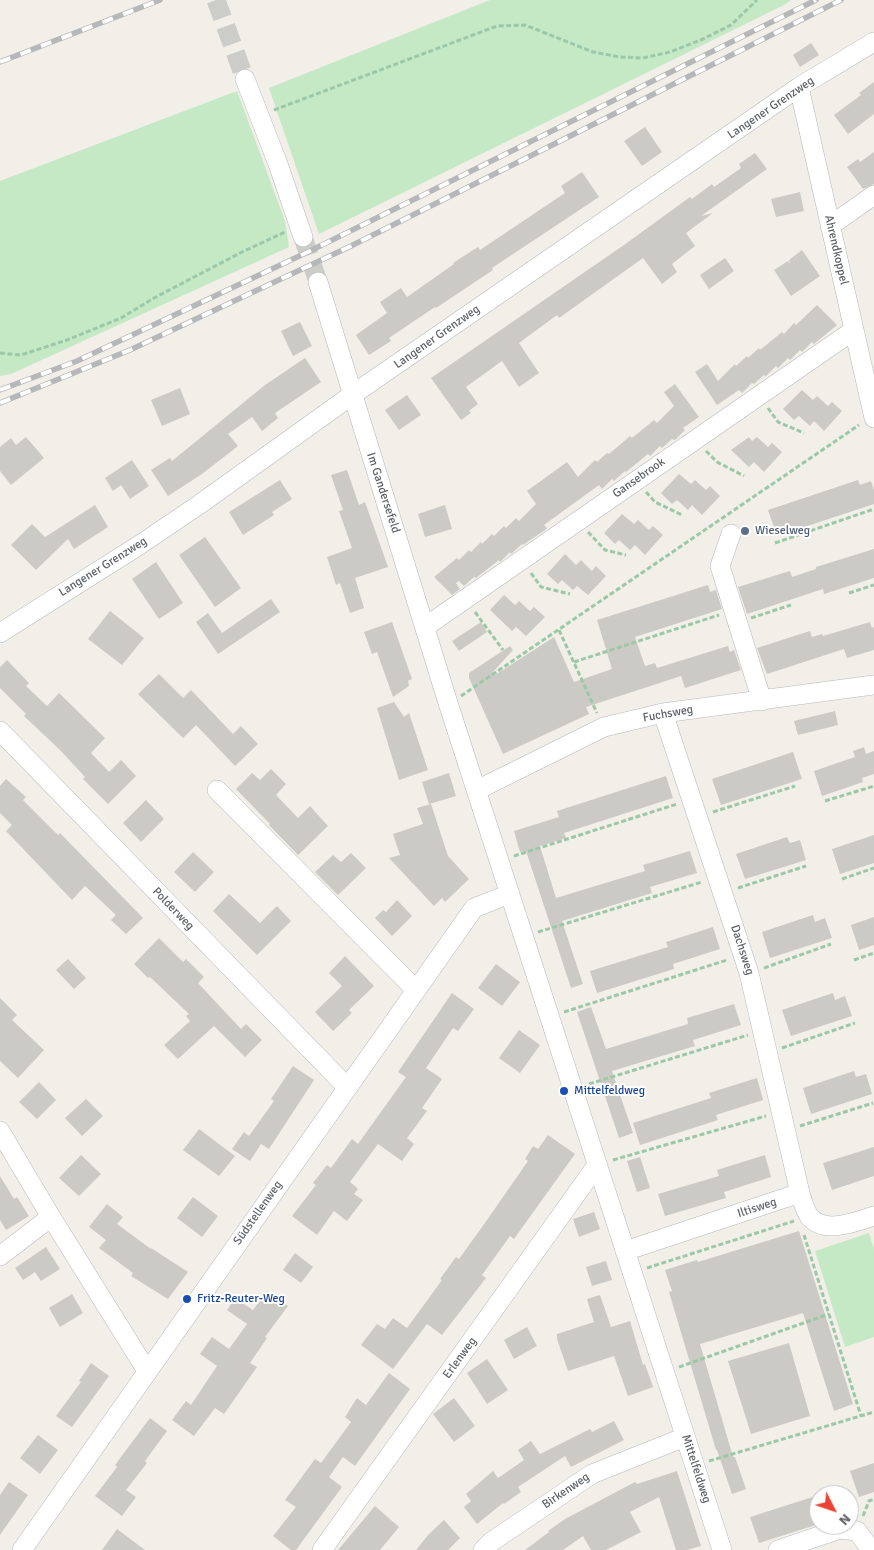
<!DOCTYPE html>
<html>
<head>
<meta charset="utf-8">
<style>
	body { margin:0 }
	#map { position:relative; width:874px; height:1550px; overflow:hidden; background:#f1efe8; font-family:Signika,sans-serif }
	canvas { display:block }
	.north { position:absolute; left:809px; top:1485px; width:50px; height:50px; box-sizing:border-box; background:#fff; border:1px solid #bfc1c3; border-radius:50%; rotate:131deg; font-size:14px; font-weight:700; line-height:20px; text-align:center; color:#5f6368 }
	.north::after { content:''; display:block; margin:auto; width:18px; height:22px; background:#ea4335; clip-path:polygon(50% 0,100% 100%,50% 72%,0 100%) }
</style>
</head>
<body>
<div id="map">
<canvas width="874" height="1550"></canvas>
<div class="north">N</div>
</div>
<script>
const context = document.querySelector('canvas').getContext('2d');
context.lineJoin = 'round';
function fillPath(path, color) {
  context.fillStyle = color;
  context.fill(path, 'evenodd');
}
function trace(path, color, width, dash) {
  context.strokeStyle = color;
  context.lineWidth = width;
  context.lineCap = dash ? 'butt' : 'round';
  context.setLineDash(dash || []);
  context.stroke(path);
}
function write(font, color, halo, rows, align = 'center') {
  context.font = font + ' Signika,sans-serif';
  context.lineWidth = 4;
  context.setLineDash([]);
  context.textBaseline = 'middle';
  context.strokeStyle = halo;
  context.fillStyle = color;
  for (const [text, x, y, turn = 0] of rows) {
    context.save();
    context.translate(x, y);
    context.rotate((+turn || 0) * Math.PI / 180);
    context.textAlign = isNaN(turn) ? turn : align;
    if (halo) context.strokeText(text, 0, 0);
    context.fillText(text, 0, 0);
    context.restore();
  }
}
const green = new Path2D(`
	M490,0H791L784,5L319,234L269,88Z
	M237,91L285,221L289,247L11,374L0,376V181Z
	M869,1233L874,1249V1337L845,1347L815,1251Z`);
const building = new Path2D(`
	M811,43L819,55L800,67L793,55Z
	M874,82V114L848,134L834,115L861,95L859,93Z
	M645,127L662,152L642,166L624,141Z
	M874,152V184L863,189L847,167L858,159L860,162Z
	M755,153L767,169L701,216L713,213L686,233L695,246L672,264L677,272L662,284L643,258L559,318L557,315L519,343L539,373L519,387L502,361L466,387L478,404L469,411L471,413L461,420L431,378L624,245L690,197L692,199L712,184L714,187L741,168L739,164Z
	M582,172L599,197L492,268L493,270L436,308L435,307L389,338L391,341L369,355L356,335L387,313L380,302L401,288L407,297L454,264L453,263L478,247L480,250L565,193L561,186Z
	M800,192L804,211L776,217L771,199Z
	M802,250L820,276L791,296L774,270L788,261L790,264L789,260Z
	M725,258L734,271L709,289L700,275Z
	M817,305L837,325L814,344L812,342L802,352L800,350L790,360L788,358L778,368L776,366L766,376L764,375L754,384L752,383L742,393L739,390L717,405L695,372L707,364L718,381L735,364L736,366L747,356L748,358L759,348L760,350L782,332L784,334L794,323L796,325Z
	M300,322L312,346L293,356L281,331Z
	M305,358L321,382L275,413L278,418L262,431L252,417L228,434L238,446L202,474L168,496L151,470L170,458L172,461L265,385Z
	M675,384L699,417L683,428L685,430L675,440L672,439L662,448L660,446L650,456L648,454L626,472L625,471L614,481L612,479L602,489L599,485L544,525L547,528L545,530L523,545L522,544L511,554L510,552L500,562L499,560L476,578L474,577L464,586L459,581L456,583L460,589L452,595L434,577L457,558L459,560L469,550L471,552L481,542L482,544L492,534L494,536L504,526L506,528L516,518L519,521L536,504L527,491L567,462L578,477L595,460L597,462L607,453L609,454L630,436L632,438L654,420L657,423L674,406L664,392Z
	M180,388L190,414L162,426L151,400Z
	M802,390L813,400L817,396L828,406L832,402L842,411L824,431L814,421L810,426L799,416L794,420L783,409Z
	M407,395L421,415L399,430L385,410Z
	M26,437L44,458L11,485L0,471V447L11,438L16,445Z
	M749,437L752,441L757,437L768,447L772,443L782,452L764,472L754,462L749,467L731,450Z
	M132,460L149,486L130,499L121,485L113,491L105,478Z
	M347,470L359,505L365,502L388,567L355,578L364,608L350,613L340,583L336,585L327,557L352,548L339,511L343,510L331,475Z
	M679,474L691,484L695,480L706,490L710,486L720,496L702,515L692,505L688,510L677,500L672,504L661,493Z
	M280,480L292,499L272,512L274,515L243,535L229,512Z
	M858,480L860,485L871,481L874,490V504L777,536L768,510Z
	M95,505L108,527L74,549L68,539L36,570L11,545L32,524L45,537Z
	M445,505L452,529L425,537L418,514Z
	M622,514L634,524L638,520L649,530L653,526L663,535L645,555L635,545L630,550L619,540L615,544L604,533Z
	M205,537L241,588L215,607L179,555Z
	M874,549V578L824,594L823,589L747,614L738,587L790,571L792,577L816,569V567Z
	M565,554L576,565L581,560L592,571L596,566L606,576L588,595L577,586L573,590L562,580L558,584L547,574Z
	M156,562L183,603L159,619L132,579Z
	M708,585L710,592L716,590L722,609L635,637L645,666L655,663L657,668L728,646L730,652L734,650L741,670L685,688L681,676L586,707L589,714L503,754L469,678V673L510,646L513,650L493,672L495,675L554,637L574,682L612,669L597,620Z
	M504,595L515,605L519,601L530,611L534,607L545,617L526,636L516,627L512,631L490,610Z
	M271,599L280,612L218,654L196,622L208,613L222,633Z
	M110,611L144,638L122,665L88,639Z
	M392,622L412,679L408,681L409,686L393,697L377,652L372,654L364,632Z
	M481,622L487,632L459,651L452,641Z
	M870,622L872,628L874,627V650L847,658L844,649L767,674L757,648L810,631L812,637L822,634L823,636Z
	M7,660L29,683L26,686L47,706L59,693L105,738L91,753L109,772L121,760L136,776L108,804L83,779L85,777L60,750L24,716L26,714L0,688V667Z
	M159,674L183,698L191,690L233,734L241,726L258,744L235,766L196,725L183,738L138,694Z
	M394,702L404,717L409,713L428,770L399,780L377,708Z
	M835,711L838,725L798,735L794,721Z
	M864,747L866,754L874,751V774L862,778L863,782L822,796L814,771L855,757L853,751Z
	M793,752L802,779L721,805L712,779Z
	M271,769L286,784L276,795L298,818L310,806L328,826L298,855L269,825L270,824L236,789L252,773L260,780Z
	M449,773L456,796L429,804L422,782Z
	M666,776L673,798L564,833L566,838L540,846L556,898L645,871L643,865L690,851L697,873L650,887L652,893L562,921L583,984L571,988L526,851L520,852L514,831L559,817L557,811Z
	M6,779L26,797L23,800L58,835L60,833L143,918L126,934L111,920L116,915L85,886L72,900L6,831L12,825L0,813V786Z
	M146,800L164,819L141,842L123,823Z
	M431,804L448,856L469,879L445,902L442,898L434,906L389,858L400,855L393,834L423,824L417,808Z
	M874,835V863L840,874L832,849Z
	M787,837L790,843L800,840L806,860L745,879L736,854Z
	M193,852L214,872L195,892L174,872Z
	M351,853L366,868L338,895L315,872L333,855L341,862Z
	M229,894L260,923L277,906L291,921L257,955L213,911Z
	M397,900L412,916L392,936L375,918L383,910L386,912Z
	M813,915L815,922L825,918L832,938L770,958L762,932Z
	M874,917V945L859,950L851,925Z
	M713,927L720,949L673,964L674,969L597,993L590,971L668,947L666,942Z
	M159,938L183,962L186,959L204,977L198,983L241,1029L246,1024L262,1040L245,1057L214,1026L178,1059L164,1045L190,1021L186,1016L189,1014L150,977L148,978L134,964Z
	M345,956L374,986L349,1010L352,1013L333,1031L315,1012L342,986L329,973Z
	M68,959L86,978L74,989L56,970Z
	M496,964L520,982L502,1006L478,988Z
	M452,993L474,1009L458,1031L453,1028L426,1068L442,1079L422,1108L427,1111L407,1138L414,1144L402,1161L378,1144L350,1182L358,1189L354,1194L363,1200L347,1221L334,1211L317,1235L292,1216L316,1185L313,1183L327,1165L331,1168L352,1139L358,1144L406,1077L398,1072Z
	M833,993L835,1000L845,996L852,1016L791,1036L782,1010Z
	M0,998L17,1015L12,1020L44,1050L18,1078L0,1061Z
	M734,1004L741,1025L693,1040L695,1046L612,1071L633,1133L619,1138L577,1012L591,1007L606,1049L688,1024L687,1018Z
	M519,1030L540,1045L520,1073L499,1058Z
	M293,1066L314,1080L269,1149L261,1144L250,1161L232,1149L244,1132L249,1136L274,1101L271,1099Z
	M854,1071L856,1077L866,1074L872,1094L811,1114L803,1088Z
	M757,1078L763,1100L716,1115L718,1120L640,1145L633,1123L711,1098L709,1093Z
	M39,1082L56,1100L37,1119L19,1102Z
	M86,1099L103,1116L82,1136L65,1118Z
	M199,1129L235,1156L219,1176L183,1150Z
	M548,1135L575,1154L514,1239L510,1236L482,1275L486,1278L442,1335L427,1324L393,1369L361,1345L377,1324L385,1329L393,1318L407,1328L442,1280L440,1279L456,1257L459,1259L487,1220L528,1161L525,1159L533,1146L538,1149Z
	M874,1147V1176L832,1190L823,1163Z
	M81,1155L101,1174L79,1196L59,1178Z
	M765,1155L771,1177L724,1192L726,1198L665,1216L658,1194L719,1176L717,1170Z
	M640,1157L650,1188L637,1192L627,1161Z
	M0,1176L14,1199L17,1197L29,1216L6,1230L0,1220Z
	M193,1197L218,1216L202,1237L177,1218Z
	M107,1204L123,1217L117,1224L151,1249V1248L188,1272L168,1299L131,1276L133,1273L99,1248L106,1240L89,1227Z
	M594,1212L600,1229L579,1237L573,1219Z
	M799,1231L853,1404L834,1411L803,1313L700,1344L733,1457H735L746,1489L732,1494L717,1450H716L669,1292L672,1291L665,1270L697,1260L698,1262Z
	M46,1247L60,1269L41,1281L35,1272L23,1280L15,1268Z
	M295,1253L313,1267L301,1283L283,1270Z
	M606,1261L612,1280L592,1286L586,1267Z
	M267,1291L288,1306L265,1337L267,1338L250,1363L257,1367L224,1414L215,1408L194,1436L172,1420L186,1401L191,1405L217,1366L200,1354L212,1337L229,1349L247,1324L227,1310L235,1298L253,1310Z
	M72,1294L83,1313L60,1327L49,1308Z
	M600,1295L611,1327L630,1321L643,1365L645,1364L653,1387L628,1396L614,1356L568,1371L557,1339V1334L594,1322L587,1299Z
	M527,1327L537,1346L514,1359L504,1340Z
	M789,1343L810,1416L751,1434L728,1361Z
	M487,1359L508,1390L487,1404L467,1373Z
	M91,1363L109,1376L72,1427L56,1416L81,1382L79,1381Z
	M389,1373L410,1389L355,1466L343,1457L329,1477L342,1487L296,1550H291L273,1536L296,1507L285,1500L315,1459L321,1463L351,1422L345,1417L357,1398L366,1405Z
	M454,1398L475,1426L454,1442L433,1414Z
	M150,1418L167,1431L145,1461L147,1463L126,1490L136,1497L122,1516L95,1496L117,1467L115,1465Z
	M614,1421L624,1440L571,1467L565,1456L518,1487L521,1492L504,1504L503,1503L477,1524L464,1507L471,1501L466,1494L493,1471L498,1478L524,1460L518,1450L531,1441L540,1454L590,1429L592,1432Z
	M38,1435L58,1450L40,1474L20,1458Z
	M874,1463V1492L859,1497L850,1471Z
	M677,1471L701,1546L687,1550H676L659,1497L630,1512L641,1532L606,1550H591L583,1536L563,1550H525L549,1532L548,1531L565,1519L635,1482L637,1484Z
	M9,1482L28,1495L0,1535V1495Z
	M819,1495V1524L759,1543L750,1517Z
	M375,1506L399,1527L380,1550H338Z
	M444,1520L460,1538L448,1550H416L429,1534Z
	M117,1529L145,1550H102Z`);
const minorTunnel = new Path2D(`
	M216,0L245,79
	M303,237L318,282`);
const path = new Path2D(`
	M274,110L497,26L525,25L593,52L620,57L643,58L670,52L703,39L731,25L757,0
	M0,353L21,355L67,340L121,318L154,298L242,252L285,232
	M768,408L778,422L804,433
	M706,451L717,462L744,476
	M646,492L655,502L682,515
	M588,532L605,550L626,555
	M775,543L874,509
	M531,573L541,587L570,594
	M849,593L874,585
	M475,612L503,650
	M751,618L791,605
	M559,630L597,713
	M574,662L719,615
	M461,696L859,425
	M825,801L874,786
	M713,812L795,786
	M514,856L677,804
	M842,879L874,868
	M738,888L806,866
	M538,932L702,882
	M854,960L874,953
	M764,968L831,944
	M564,1012L727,960
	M782,1048L855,1023
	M589,1084L748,1035
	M800,1126L873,1103
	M613,1160L766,1116
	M804,1235L861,1416
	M647,1268L794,1221
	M679,1367L829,1314
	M709,1461L874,1412
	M863,1516L869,1501L874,1499`);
const minor = new Path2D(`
	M245,79L278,164L303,237
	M799,87L874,418
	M830,226L874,195
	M318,282L448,703L722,1550
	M731,534L720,566L762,701
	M425,627L854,330
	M0,633L141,544L200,504L352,395L799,87L874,42
	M663,713L749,973L800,1193
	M0,731L347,1087
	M217,790L416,990
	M477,790L604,727L663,713L874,685
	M0,1131L51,1217L147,1371
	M625,1251L800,1193C802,1200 805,1210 809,1216C824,1235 855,1222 874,1216
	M0,1256L51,1217
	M22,1550L474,908L509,894
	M322,1550L597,1165
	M483,1550L491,1542L592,1474L685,1437
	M778,1550L840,1529L857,1531L871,1550`);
const rail = new Path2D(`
	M0,62L160,0
	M0,390L77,361L310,251L816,0
	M0,403L130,350L351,246L841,0`);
const markers = [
	[745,531,5,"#5c6f8a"],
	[564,1091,5,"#1a4fb4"],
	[187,1299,5,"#1a4fb4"]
];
const streetNames = [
	["Langener Grenzweg",771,108,-34],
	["Ahrendkoppel",836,250,77],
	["Langener Grenzweg",437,337,-35],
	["Gansebrook",639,478,-35],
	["Im Gandersefeld",383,493,72],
	["Langener Grenzweg",103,567,-32],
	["Fuchsweg",668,714,-10],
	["Polderweg",173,909,46],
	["Dachsweg",742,950,72],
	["Iltisweg",757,1208,-18],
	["Südstellenweg",258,1213,-55],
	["Erlenweg",460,1358,-54],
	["Mittelfeldweg",696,1469,72],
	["Birkenweg",566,1491,-34]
];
const serviceNames = [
	["Wieselweg",755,531]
];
const transitNames = [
	["Mittelfeldweg",574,1091],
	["Fritz-Reuter-Weg",197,1299]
];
fillPath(green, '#c5e8c5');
fillPath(building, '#cccac5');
trace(minorTunnel, '#ccccc8', 19, [19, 9]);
trace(minor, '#b5b8bc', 20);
trace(path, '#9cc7a9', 3, [5, 2.5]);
trace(minor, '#fff', 19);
trace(rail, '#b6b7b8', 5.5);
trace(rail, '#fff', 4, [11]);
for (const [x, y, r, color] of markers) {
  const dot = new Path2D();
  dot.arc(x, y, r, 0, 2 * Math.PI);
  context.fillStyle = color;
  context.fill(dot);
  trace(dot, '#fff', 2);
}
write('12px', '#5f6368', '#fff', streetNames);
write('12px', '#4e5e75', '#fff', serviceNames, 'left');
write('12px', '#164399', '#fff', transitNames, 'left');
</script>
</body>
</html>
